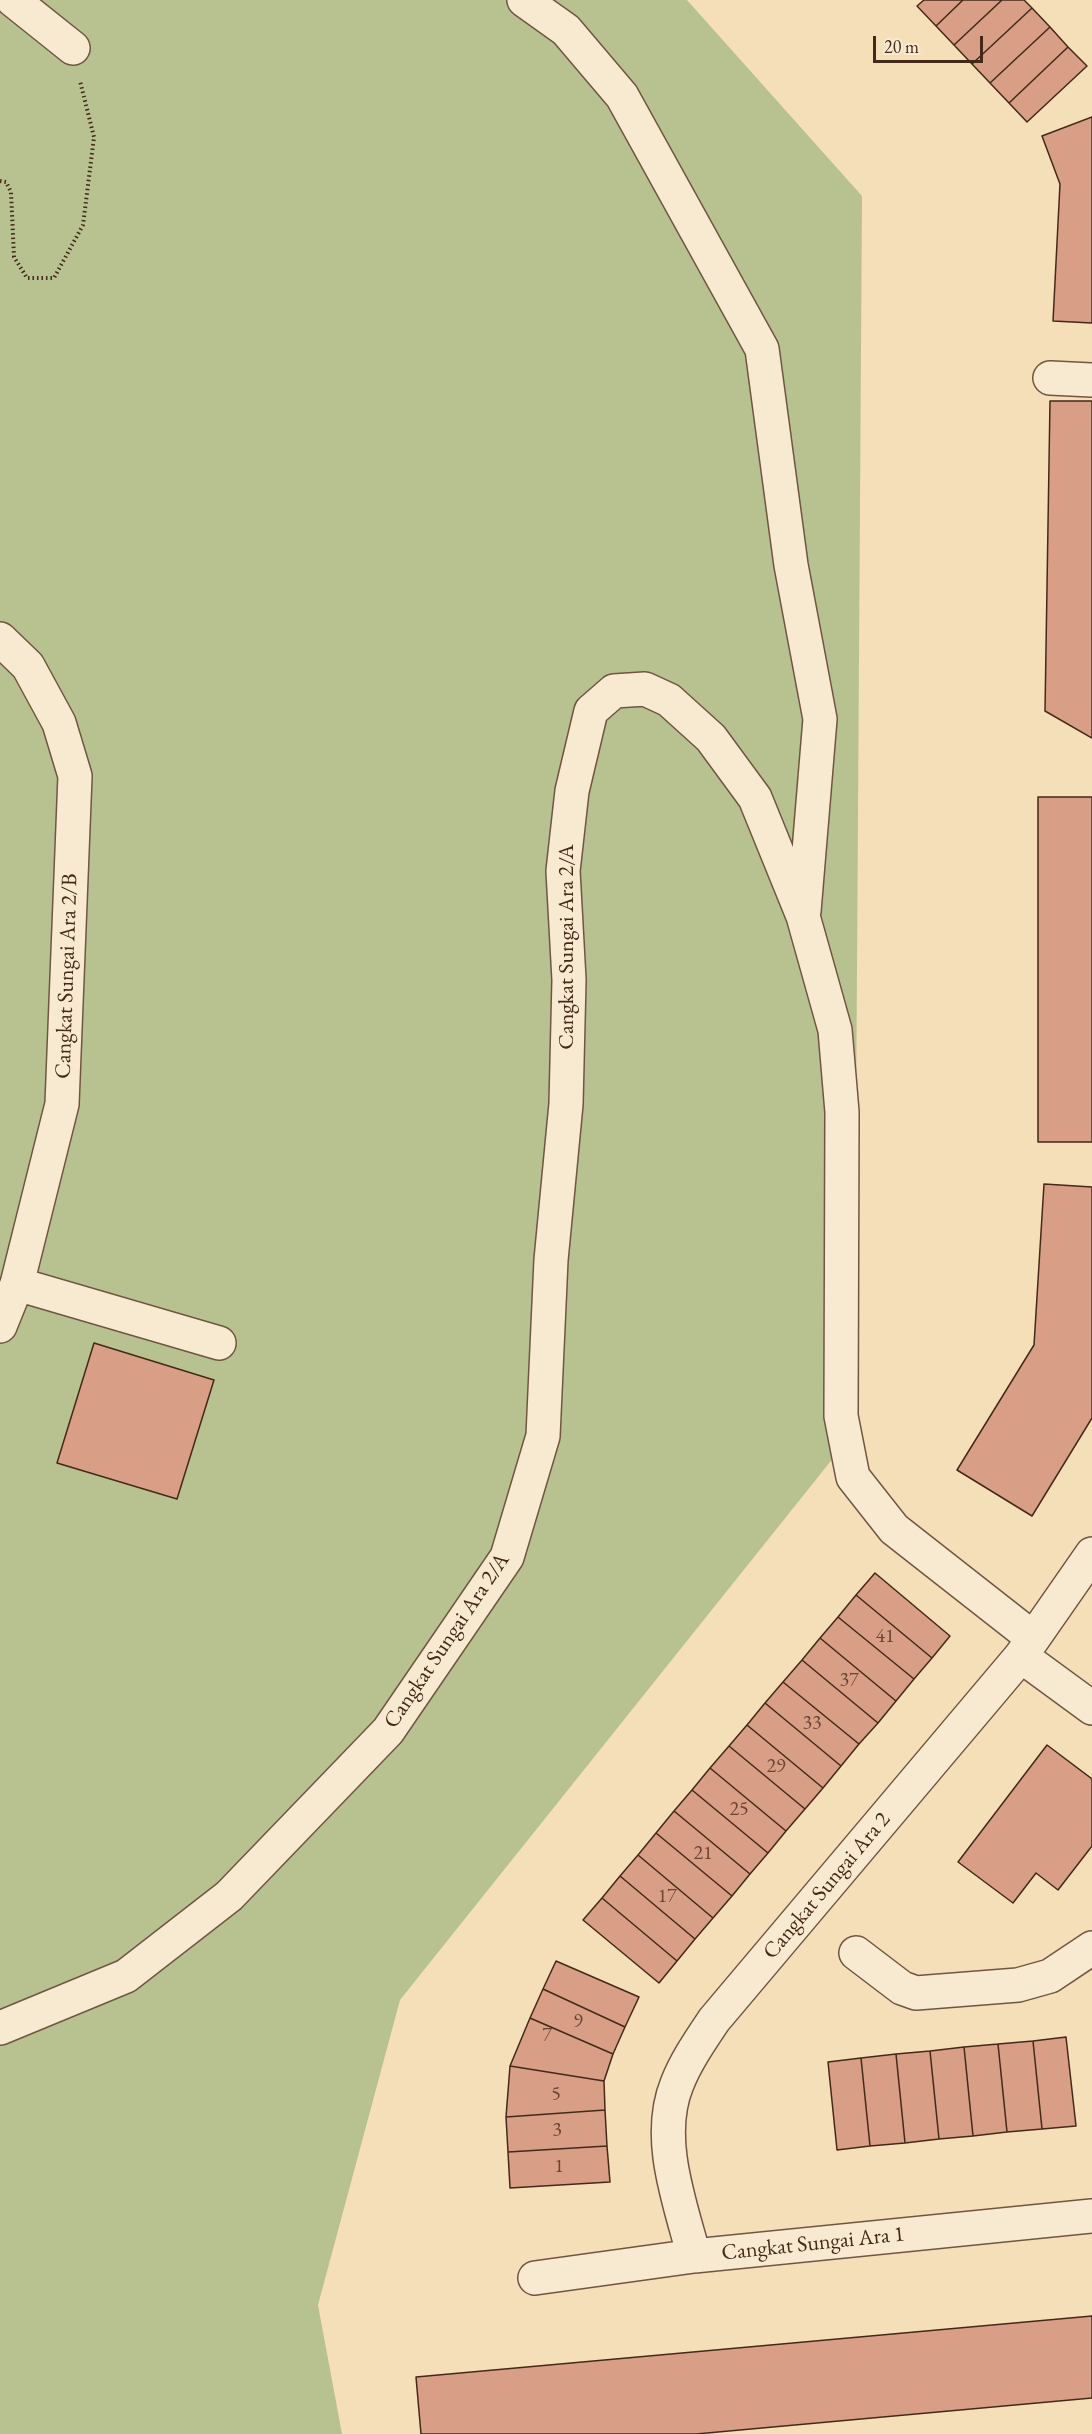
<!DOCTYPE html>
<html>
<head>
<meta charset="utf-8">
<style>
	body { margin:0 }
	#map { position:relative; width:1092px; height:2434px; overflow:hidden; background:#f5dfb8; font-family:"EB Garamond",serif }
	canvas { display:block }
	.scale { position:absolute; left:873px; top:36px; width:110px; height:27px; box-sizing:border-box; border:3px solid #442919; border-top:0; padding-left:8px; font-size:18px; line-height:21px; white-space:nowrap; color:#442919; -webkit-text-stroke:4px #f8ead1; paint-order:stroke }
</style>
</head>
<body>
<div id="map">
<canvas width="1092" height="2434"></canvas>
<div class="scale">20 m</div>
</div>
<script>
const context = document.querySelector('canvas').getContext('2d');
context.lineJoin = 'round';
function fillPath(path, color) {
  context.fillStyle = color;
  context.fill(path, 'evenodd');
}
function trace(path, color, width, dash) {
  context.strokeStyle = color;
  context.lineWidth = width;
  context.lineCap = dash ? 'butt' : 'round';
  context.setLineDash(dash || []);
  context.stroke(path);
}
function write(font, color, halo, rows, align = 'center') {
  context.font = font + ' "EB Garamond",serif';
  context.lineWidth = 4.5;
  context.setLineDash([]);
  context.textBaseline = 'middle';
  context.strokeStyle = halo;
  context.fillStyle = color;
  for (const [text, x, y, turn = 0] of rows) {
    context.save();
    context.translate(x, y);
    context.rotate((+turn || 0) * Math.PI / 180);
    context.textAlign = isNaN(turn) ? turn : align;
    if (halo) context.strokeText(text, 0, 0);
    context.fillText(text, 0, 0);
    context.restore();
  }
}
const green = new Path2D(`
	M0,0H687L862,196L854,1432L400,2000L318,2305L342,2434H0Z`);
const building = new Path2D(`
	M924,0H963L936,26L917,6Z
	M963,0H1002L954,45L936,26Z
	M1002,0H1024L1032,8L972,64L954,45Z
	M1032,8L1050,27L990,83L972,64Z
	M1050,27L1068,47L1009,103L990,83Z
	M1068,47L1087,66L1027,122L1009,103Z
	M1092,117V323L1053,321L1060,184L1042,136Z
	M1050,401H1092V738L1045,711Z
	M1038,797H1092V1142H1038Z
	M1044,1184L1092,1187V1418L1032,1516L957,1470L1034,1345Z
	M94,1343L214,1380L177,1499L57,1463Z
	M875,1573L950,1636L932,1658L856,1595Z
	M856,1595L932,1658L914,1679L838,1617Z
	M838,1617L914,1679L896,1701L820,1638Z
	M820,1638L896,1701L878,1723L802,1660Z
	M802,1660L878,1723L859,1744L783,1682Z
	M783,1682L859,1744L841,1766L765,1703Z
	M765,1703L841,1766L823,1788L747,1725Z
	M747,1725L823,1788L805,1809L729,1746Z
	M1047,1745L1092,1779V1846L1058,1890L1036,1873L1013,1903L958,1862Z
	M729,1746L805,1809L786,1831L710,1768Z
	M710,1768L786,1831L768,1853L692,1790Z
	M692,1790L768,1853L750,1874L674,1811Z
	M674,1811L750,1874L732,1896L656,1833Z
	M656,1833L732,1896L713,1918L638,1855Z
	M638,1855L713,1918L695,1939L620,1876Z
	M620,1876L695,1939L677,1961L602,1898Z
	M602,1898L677,1961L659,1983L583,1920Z
	M556,1961L639,1997L625,2027L543,1989Z
	M543,1989L625,2027L613,2054L530,2018Z
	M530,2018L613,2054L604,2081L510,2066Z
	M1066,2037L1076,2126L1042,2129L1033,2041Z
	M1033,2041L1042,2129L1007,2132L998,2044Z
	M998,2044L1007,2132L973,2136L964,2047Z
	M964,2047L973,2136L939,2139L930,2051Z
	M930,2051L939,2139L905,2143L896,2054Z
	M896,2054L905,2143L870,2146L861,2058Z
	M861,2058L870,2146L837,2150L828,2062Z
	M510,2066L604,2081L605,2110L506,2117Z
	M605,2110L607,2146L508,2152L506,2117Z
	M607,2146L610,2182L510,2188L508,2152Z
	M1092,2316V2398L696,2434H421L416,2377Z`);
const path = new Path2D(`
	M0,181L6,182L11,192L14,257L27,278H54L83,225L94,137L80,81`);
const minor = new Path2D(`
	M13,0L73,48
	M524,0L566,30L622,96L762,349L791,565L820,719L804,911
	M1050,378L1092,380
	M0,639L28,666L59,723L75,776L62,1104L17,1284L0,1326
	M17,1284L219,1343
	M1021,1656L1092,1708
	M856,1953L902,1988L916,1993L1018,1985L1050,1976L1092,1948
	M0,2028L126,1976L229,1896L388,1731L507,1557L543,1436L551,1260L566,1104L569,980L563,871L572,791L591,711L614,691L645,689L669,700L711,738L755,798L803,916L835,1030L842,1112L841,1416L853,1477L894,1529L1033,1638
	M694,2256C680,2203 655,2138 677,2084C686,2061 700,2041 714,2020L1021,1656L1092,1554
	M535,2278L694,2256L1092,2216`);
const numberNames = [
	["41",885,1637],
	["37",849,1681],
	["33",812,1724],
	["29",776,1767],
	["25",739,1810],
	["21",703,1854],
	["17",667,1897],
	["9",578,2022],
	["7",547,2036],
	["5",556,2095],
	["3",557,2131],
	["1",559,2167]
];
const streetNames = [
	["Cangkat Sungai Ara 2/A",567,947,-90],
	["Cangkat Sungai Ara 2/B",67,976,-88],
	["Cangkat Sungai Ara 2/A",447,1641,-56],
	["Cangkat Sungai Ara 2",827,1886,-50],
	["Cangkat Sungai Ara 1",813,2244,-6]
];
fillPath(green, '#b8c291');
fillPath(building, '#d99e86');
trace(building, '#442919', 1.5);
trace(minor, '#705641', 36);
trace(path, '#442919', 4, [1.5, 3]);
trace(minor, '#f8ead1', 33);
write('20px', '#694634', null, numberNames);
write('22px', '#442919', '#f8ead1', streetNames);
</script>
</body>
</html>
